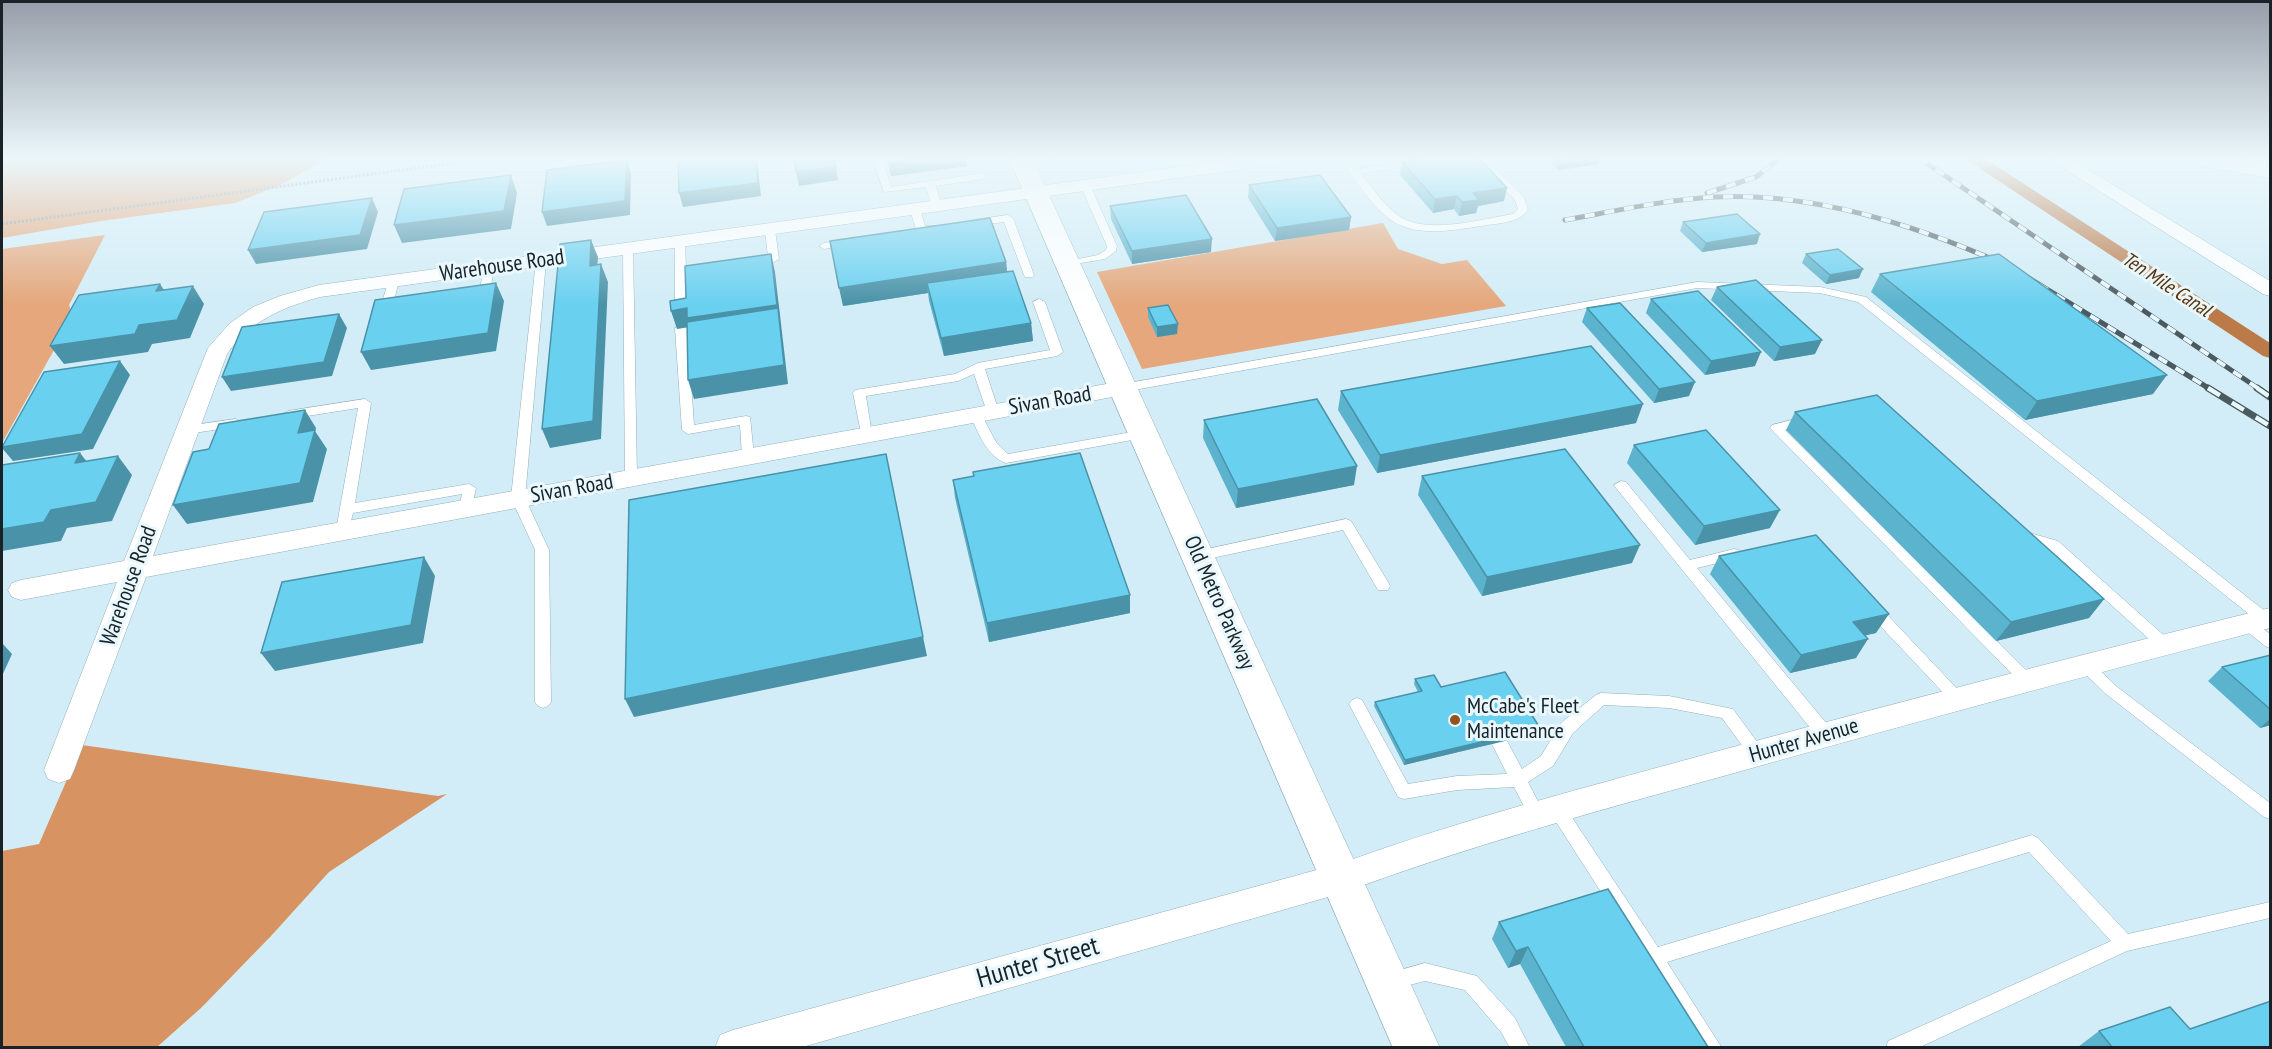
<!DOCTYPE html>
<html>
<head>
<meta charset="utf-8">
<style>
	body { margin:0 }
	#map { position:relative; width:2272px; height:1049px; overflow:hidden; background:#d2edf7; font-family:"PT Sans Narrow",sans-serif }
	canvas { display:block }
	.frame { position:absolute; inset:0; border:3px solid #192327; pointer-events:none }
</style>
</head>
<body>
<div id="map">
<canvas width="2272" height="1049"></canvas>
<div class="frame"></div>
</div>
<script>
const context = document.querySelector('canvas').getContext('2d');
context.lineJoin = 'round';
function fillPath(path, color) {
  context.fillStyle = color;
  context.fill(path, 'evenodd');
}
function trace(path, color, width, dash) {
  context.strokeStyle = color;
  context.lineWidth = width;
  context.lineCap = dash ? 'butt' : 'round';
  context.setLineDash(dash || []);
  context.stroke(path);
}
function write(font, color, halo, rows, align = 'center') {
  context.font = font + ' "PT Sans Narrow",sans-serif';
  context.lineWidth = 6;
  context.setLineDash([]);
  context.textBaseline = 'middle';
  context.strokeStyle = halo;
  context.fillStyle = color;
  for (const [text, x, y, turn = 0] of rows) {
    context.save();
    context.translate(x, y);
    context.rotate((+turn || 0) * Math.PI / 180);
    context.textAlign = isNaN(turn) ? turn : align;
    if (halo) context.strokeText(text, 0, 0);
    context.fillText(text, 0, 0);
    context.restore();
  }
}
const green = new Path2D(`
	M2,158H328L280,185L235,203L101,221L2,238Z
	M1383,223L1398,249L1442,264L1467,260L1506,306L1142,369L1097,272Z
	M105,235L69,305L73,316L2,443V249Z`);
const forest = new Path2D(`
	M82,745L438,796L447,794L329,872L271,936L201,1008L157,1047L2,1048V851L39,844Z`);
const canal = new Path2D(`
	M1964,158H1984L2270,343V358L2263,356Z`);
const path = new Path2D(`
	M2,224L491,158`);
const lane = new Path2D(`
	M872,158H882L891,187L983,173L988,176L983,179L936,186L942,207L937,210L932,207L926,187L884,192Z
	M1339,158H1348L1357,169L1426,158H1452L1361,174C1373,188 1386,209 1402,218C1431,234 1482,219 1513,214L1518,209L1515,200L1473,158L1486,159L1524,197L1528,210C1517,224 1498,223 1481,226C1454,230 1419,237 1394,222C1374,210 1353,177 1339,158Z
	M1086,184L1091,187L1117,246L1116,251L1105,259L1063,266V262L1098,255L1106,250L1107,246L1081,187Z
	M915,207L920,210L925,226H940V230L917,232L910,210Z
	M1008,215L1013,218L1034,275L1033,277H1025L1024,275L1004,222L973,226L968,223L973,220Z
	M770,227L775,230L779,259L774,262L751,264V260L768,257L765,230Z
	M680,239L685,242L686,268L703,266L708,269L703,272L686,274L687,318L681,321L675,318V242Z
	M848,239L852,240V244L824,249L819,246L824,243Z
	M628,246L633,249L637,478L631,482L625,478L623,249Z
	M541,258L546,261L525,498L549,550L551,702L548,706L543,708L538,706L535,702V550L511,498L536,261Z
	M489,265L494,268L490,291L485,294H471V290L480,288L484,268Z
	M394,277L399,280L394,301L401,302L403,304L397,307H383L381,305L389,280Z
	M1697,282L1820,287L1866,297L2270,615V623H2260L1858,302L1820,293L1697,288L1123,392L1117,388L1123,384Z
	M1039,299L1045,302L1063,352L1057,356L985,369L999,412L997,415H989L987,412L974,374L958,381L866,396L872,435L870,438H862L853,393L855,390L955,374L978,363L1050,350L1033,302Z
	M681,325L687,328L694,425L746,416L750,417L754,456L753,459L748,460L742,456L740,425L688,434L682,430L675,328Z
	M365,399L371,403L355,503L469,484L476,488L471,511H461L459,508L462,494L353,513L348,533H338L336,530L358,408L288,419L282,415L288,411Z
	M976,411L980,412L996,442L1008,454L1143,430L1149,434L1143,438L1006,463C987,457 978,432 970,415Z
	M1804,417L1810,421L1808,424L1785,430L2031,675L2034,679L2031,683L2026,685L2021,683L1770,428L1772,425Z
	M236,419L242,423L240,426L187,434L181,430L187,426Z
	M1621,481L1626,482L1690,560L1734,549L1739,550L1741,554L1739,558L1697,568L1832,730L1834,735L1832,740L1826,742L1820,740L1616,488L1614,485Z
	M1346,519L1351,521L1388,582L1390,586L1388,590H1378L1343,530L1198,561L1191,556L1198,551Z
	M2023,531L2058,541L2169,640L2171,644L2169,648H2159L2048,548L2018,539L2016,536Z
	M1873,604L1878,605L1962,694L1965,698L1962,702L1957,704L1952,702L1868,613L1866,609L1868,605Z
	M2248,618L2270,634V648L2265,646L2243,628L2241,624L2243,620Z
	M2084,658L2089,660L2116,686L2270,803V819L2264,817L2106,694L2079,668L2076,664L2079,660Z
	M1601,693L1669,696L1733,709L1766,754L1764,759L1758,761L1752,759L1722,718L1669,708L1604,705L1573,733L1553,766L1528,782L1545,815L1543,820L1537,822L1531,820L1514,787L1457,790L1404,799L1398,797L1349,704L1352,700L1357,698L1362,700L1408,784L1457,776L1507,774L1491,742L1493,737L1499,735L1505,737L1522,769L1541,756L1561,723L1596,695Z
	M1557,802L1563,804L1658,947L2032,835L2038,838L2128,934L2270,902V918L2127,951L1918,1048H1886L1888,1041L2111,941L2029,852L1667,962L1722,1048H1701L1551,814L1549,809L1551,804Z
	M1425,963L1477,976L1515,1018L1530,1048H1510L1501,1032L1465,990L1425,981L1390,990L1383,987L1381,981L1383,975Z`);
const street = new Path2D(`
	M1244,158H1295L1286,163L320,297C283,307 250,321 227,354L153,556L1123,381L1131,383L1134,388L1131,393L1123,395L146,577L74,770L70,779L59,783L48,779L44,770L117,582L21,600L12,597L8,590L12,583L21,580L124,561L208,348L229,324L253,307L280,296L319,285Z
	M2047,158H2069L2270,281V296L2263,294Z
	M2270,608V628C2088,675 1907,724 1727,775C1597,811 1468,846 1342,893L799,1048H715L720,1035L733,1030L1342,863C1466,818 1595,785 1722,750C1904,701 2087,653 2270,608Z`);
const secondary = new Path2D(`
	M1009,158H1032L1440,1048H1393Z
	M2184,158H2238L2270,164V178L2195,165L2187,163Z`);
const railFar1 = new Path2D(`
	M1919,158L2259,389
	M1707,193L1756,177L1780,158
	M1565,220C1615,211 1663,200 1714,197C1812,192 1913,224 2001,263
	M2022,274L2210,389`);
const rail = new Path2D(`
	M2208,388L2270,426
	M2257,388L2270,397`);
const wall = new Path2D(`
	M886,158H966L967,166L891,176Z
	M1547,158H1600L1599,164L1558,170Z
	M1402,162L1504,201L1478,206L1476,213L1459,216L1454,209L1433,213L1400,175Z
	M1249,185L1351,217L1349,230L1275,241L1248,198Z
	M1110,206L1211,252L1132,264L1111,219Z
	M1683,222L1757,244L1702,252L1680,231Z
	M1806,254L1859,278L1826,284L1802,263Z
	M1006,262L1007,271L1031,323L1033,341L944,356L929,301L928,293L843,306Z
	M1880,274L2153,394L2025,420L1871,292Z
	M1717,287L1815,354L1774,361L1711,300Z
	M1651,299L1755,366L1705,375L1646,313Z
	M1148,308L1177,334L1157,337L1148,317Z
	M1587,308L1689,396L1654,403L1582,322Z
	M1341,391L1636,423L1377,473L1338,410Z
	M1795,412L2104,599L2089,618L1996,641L1786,430Z
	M1204,420L1354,485L1236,508L1203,438Z
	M1634,445L1770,528L1695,545L1627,463Z
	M1422,476L1632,563L1482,596L1418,495Z
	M953,480L1130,595V613L989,642L955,498Z
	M1719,556L1876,633L1865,635L1856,658L1790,673L1710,574Z
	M2271,655V725L2260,728L2208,681L2222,667Z
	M1415,679L1540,728L1538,733L1404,765L1374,706L1375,702L1418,692L1414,684Z
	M1499,922L1708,1047H1566L1520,964L1508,968L1492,939Z
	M2190,1029L2271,1047H2078L2099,1031Z`);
const shadedWall = new Path2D(`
	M755,158H757L761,196L683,207L679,193Z
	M922,158H966L967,166L891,176L889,163Z
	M1046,158H1062L1046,160Z
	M1578,158H1600L1599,164L1558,170L1561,161Z
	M627,160L631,173L630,215L547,226L542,212Z
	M836,167L838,180L799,186L796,172Z
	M511,175L517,193L511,229L402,243L394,225Z
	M1507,188L1504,201L1478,206L1476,213L1459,216L1462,202L1473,193Z
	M1457,196L1454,209L1433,213L1435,199Z
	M372,198L378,212L367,249L256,264L248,250Z
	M1351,217L1349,230L1275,241L1277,228Z
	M1760,234L1757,244L1702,252L1706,243Z
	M1212,239L1211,252L1132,264V251Z
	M591,240L598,257L596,284L590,266Z
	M771,254L775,272L788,384L694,399L688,380L690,327L677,329L671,311Z
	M1006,262L1008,280L927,283L928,293L843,306L839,288Z
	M601,264L608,282L601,439L550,448L542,429Z
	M1863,269L1859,278L1826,284L1830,275Z
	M496,283L504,301L496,351L371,370L361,352Z
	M160,284L172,302L156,291Z
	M193,286L204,304L190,338L152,344L148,352L64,364L50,346L139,325Z
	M339,314L347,328L332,376L231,391L222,377Z
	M1031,323L1033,341L944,356L941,338Z
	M1178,324L1177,334L1157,337V327Z
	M1822,340L1815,354L1774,361L1780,347Z
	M1761,352L1755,366L1705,375L1711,361Z
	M120,361L130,375L93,449L13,461L2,448V447Z
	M2167,375L2153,394L2025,420L2037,401Z
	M1695,382L1689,396L1654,403L1659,389Z
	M1643,404L1636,423L1377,473L1380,455Z
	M305,410L316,428L315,431L327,449L313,502L187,524L173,505L298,433Z
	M80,453L95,472L75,463Z
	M118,456L132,475L112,521L67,528L61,541L2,551V529L51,510Z
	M1357,466L1354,485L1236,508L1238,489Z
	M1780,510L1770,528L1695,545L1704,526Z
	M1640,545L1632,563L1482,596L1487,577Z
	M424,557L435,576L423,643L275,671L261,653Z
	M1130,595V613L989,642L987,623Z
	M2104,599L2089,618L1996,641L2011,622Z
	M1889,614L1876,633L1842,641L1853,622Z
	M923,637L927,656L634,717L625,699Z
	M1868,639L1856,658L1790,673L1801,655Z
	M2,643L12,654L2,676Z
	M2271,718V725L2260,728Z
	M1540,728L1538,733L1404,765L1405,760Z
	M1528,947L1520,964L1508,968L1516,951Z`);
const building = new Path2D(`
	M678,158H755L758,183L679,193Z
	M794,158H834L836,167L796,172Z
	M888,158H922L889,163Z
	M1425,158H1479L1507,188L1473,193L1479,200L1462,202L1457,196L1435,199L1402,162Z
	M1558,158H1578L1561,161Z
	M627,160L625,201L542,212L547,170Z
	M511,175L504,211L394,225L404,189Z
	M1320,175L1351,217L1277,228L1249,185Z
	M1186,195L1212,239L1132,251L1110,206Z
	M372,198L360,235L248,250L264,212Z
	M1737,214L1760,234L1706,243L1683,222Z
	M990,218L1006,262L839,288L830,241Z
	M591,240L590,266L601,264L593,421L542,429L560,244Z
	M1838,249L1863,269L1830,275L1806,254Z
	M771,254L777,305L687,318V308L671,311L670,301L686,298L685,266Z
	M1999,254L2167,375L2037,401L1880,274Z
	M1013,271L1031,323L941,338L927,283Z
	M1756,280L1822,340L1780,347L1717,287Z
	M496,283L488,333L361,352L375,300Z
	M160,284L156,291L193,286L177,320L139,325L135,334L50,346L79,295Z
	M1698,291L1761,352L1711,361L1651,299Z
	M1620,303L1695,382L1659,389L1587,308Z
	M1168,305L1178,324L1157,327L1148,308Z
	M778,308L784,365L688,380L687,322Z
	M339,314L324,362L222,377L242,327Z
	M1591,346L1643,404L1380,455L1341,391Z
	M120,361L82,434L2,447L44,372Z
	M1877,395L2104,599L2011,622L1795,412Z
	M1317,399L1357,466L1238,489L1204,420Z
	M305,410L298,433L315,430L300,483L173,505L193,452L209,449L219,424Z
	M1706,430L1780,510L1704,526L1634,445Z
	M1565,449L1640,545L1487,577L1422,476Z
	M80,453L75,463L118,456L96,502L51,510L44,522L2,529V465Z
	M1080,453L1130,595L987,623L953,480L974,476L973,472Z
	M886,454L923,637L625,699L629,500Z
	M1816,535L1889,614L1853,622L1868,639L1801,655L1719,556Z
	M424,557L411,625L261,653L282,582Z
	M2271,655V710L2222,667Z
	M1505,672L1540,728L1405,760L1375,702L1422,691L1415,679L1434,675L1441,687Z
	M1608,889L1708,1047H1584L1528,947L1516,951L1499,922Z
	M2271,1001V1047H2112L2099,1031L2170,1007L2190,1029Z`);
const markers = [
	[1455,720,6,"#93531d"]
];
const farWaternames = [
	["Ten Mile Canal",2166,285,33]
];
const streetNames = [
	["Warehouse Road",502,266,-8],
	["Sivan Road",1050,401,-10],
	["Sivan Road",572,489,-10],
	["Warehouse Road",129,586,-70],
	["Old Metro Parkway",1219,603,66],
	["Hunter Avenue",1804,741,-16]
];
const poiNames = [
	["McCabe's Fleet",1467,707],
	["Maintenance",1467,732]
];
const nearStreetnames = [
	["Hunter Street",1038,963,-16]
];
fillPath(green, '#e5a77b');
fillPath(forest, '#d79362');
fillPath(canal, '#bc7a49');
trace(lane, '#94afb8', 1);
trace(street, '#94afb8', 1);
trace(secondary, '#94afb8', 1);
trace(path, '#889da4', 3, [2, 2]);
fillPath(lane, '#fff');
fillPath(street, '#fff');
fillPath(secondary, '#fff');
trace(railFar1, '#4b5a5f', 5);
trace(rail, '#4b5a5f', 7);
trace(railFar1, '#e8f8fe', 4, [10]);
trace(rail, '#e8f8fe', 4.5, [14]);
fillPath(wall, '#5bb3ce');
fillPath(shadedWall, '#4a92a8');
fillPath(building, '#6ad0f0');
trace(building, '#4a92a8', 1.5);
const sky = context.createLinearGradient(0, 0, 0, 305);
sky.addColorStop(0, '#969da8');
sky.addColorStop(0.52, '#ebf7fb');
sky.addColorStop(1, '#ebf7fb00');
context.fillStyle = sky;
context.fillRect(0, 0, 2272, 305);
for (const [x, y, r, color] of markers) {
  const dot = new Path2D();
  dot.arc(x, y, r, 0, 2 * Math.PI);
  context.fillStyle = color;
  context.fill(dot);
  trace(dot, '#e8f8fe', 2);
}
write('italic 20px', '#5d310a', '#e8f8fe', farWaternames);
write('22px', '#192327', '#e8f8fe', streetNames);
write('22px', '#192327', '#e8f8fe', poiNames, 'left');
write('27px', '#192327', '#e8f8fe', nearStreetnames);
</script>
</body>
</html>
